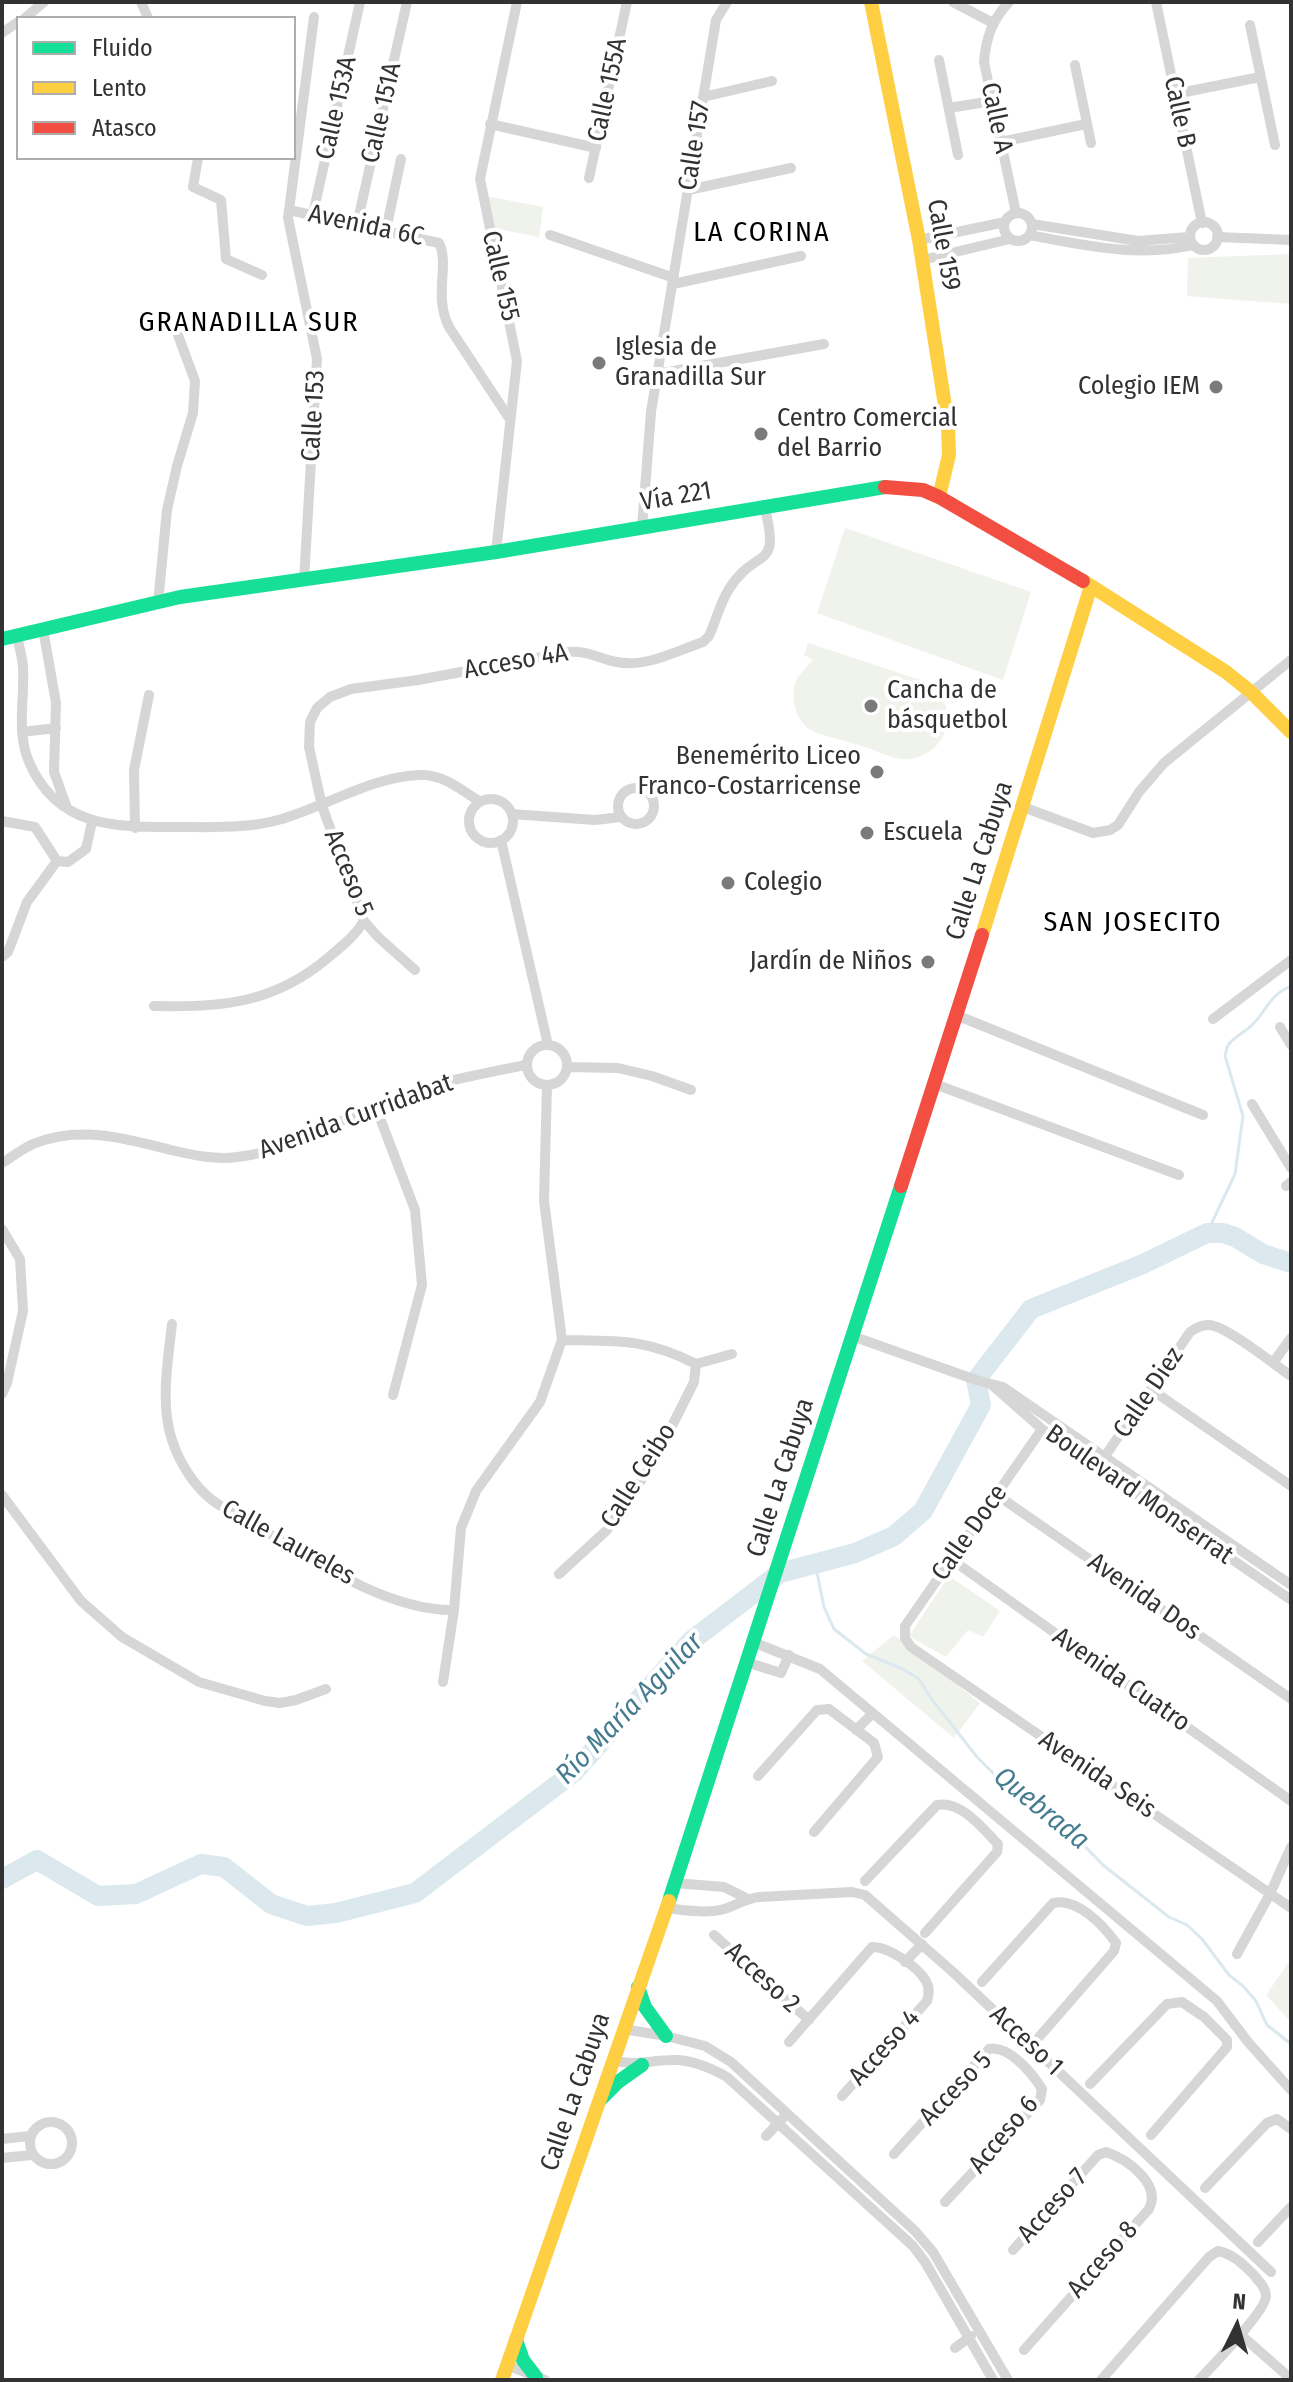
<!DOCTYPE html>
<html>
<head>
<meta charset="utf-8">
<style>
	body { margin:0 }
	#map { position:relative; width:1293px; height:2382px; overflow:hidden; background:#fff; font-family:"Fira Sans Condensed",sans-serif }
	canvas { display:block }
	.frame { position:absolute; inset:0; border:4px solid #323232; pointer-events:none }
	.legend { position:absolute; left:16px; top:16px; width:280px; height:144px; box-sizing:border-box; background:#fff; border:2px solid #adadad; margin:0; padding:10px 14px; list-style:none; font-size:24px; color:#323232 }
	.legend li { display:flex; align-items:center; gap:16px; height:40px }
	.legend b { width:40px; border:2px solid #adadad }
	.north { position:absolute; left:1197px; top:2286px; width:80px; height:80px; -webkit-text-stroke:6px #fff; paint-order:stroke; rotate:5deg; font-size:22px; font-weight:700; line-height:32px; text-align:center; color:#323232 }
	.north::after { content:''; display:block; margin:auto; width:28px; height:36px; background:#323232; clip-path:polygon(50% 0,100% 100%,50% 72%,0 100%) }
</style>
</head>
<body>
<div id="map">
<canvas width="1293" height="2382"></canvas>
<div class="frame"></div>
<ul class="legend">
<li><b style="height:10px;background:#16e098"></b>Fluido</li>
<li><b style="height:10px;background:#ffcf43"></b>Lento</li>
<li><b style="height:10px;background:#f24e42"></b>Atasco</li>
</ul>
<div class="north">N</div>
</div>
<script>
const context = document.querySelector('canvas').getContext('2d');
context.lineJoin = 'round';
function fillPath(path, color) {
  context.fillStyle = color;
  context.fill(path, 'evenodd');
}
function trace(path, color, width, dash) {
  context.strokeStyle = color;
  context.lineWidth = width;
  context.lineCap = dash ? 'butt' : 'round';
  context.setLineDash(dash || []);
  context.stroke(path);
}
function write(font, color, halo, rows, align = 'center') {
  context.font = font + ' "Fira Sans Condensed",sans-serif';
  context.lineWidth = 8;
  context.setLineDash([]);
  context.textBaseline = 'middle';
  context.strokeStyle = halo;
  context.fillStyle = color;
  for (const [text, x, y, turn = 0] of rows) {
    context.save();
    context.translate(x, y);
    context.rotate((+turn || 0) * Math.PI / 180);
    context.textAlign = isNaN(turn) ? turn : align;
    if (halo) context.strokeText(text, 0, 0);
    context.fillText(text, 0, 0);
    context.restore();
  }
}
const green = new Path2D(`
	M486,196L543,207L539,237L493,228Z
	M1291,254V304L1187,296L1188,258Z
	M845,528L1031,592L1003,680L817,613Z
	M808,643L957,692L953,703L944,702C957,728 936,756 909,759C895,761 876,750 862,746C848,741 821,736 809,729C795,720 789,693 797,679C801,672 808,666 813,660L804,655Z
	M949,1576L1000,1611L983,1637L968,1630L946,1657L909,1636Z
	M894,1635L980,1703L954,1738L862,1661Z
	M1291,1959V2022L1266,1995Z`);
const stream = new Path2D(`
	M1207,1233L1235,1174L1243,1116L1225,1056C1226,1052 1226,1048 1229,1044C1235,1036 1247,1031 1254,1023C1269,1007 1269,996 1291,986
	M815,1563L824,1607L834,1629L866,1654L903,1669L919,1679L930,1697L977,1757L1000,1780L1075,1836L1103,1865L1169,1917L1187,1925L1202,1939L1229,1975L1243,1986L1256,2001L1267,2025L1291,2044`);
const river = new Path2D(`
	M2,1879L37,1860L98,1896L136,1894L201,1864L224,1867L271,1904L307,1916L336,1913L415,1893L574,1772L691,1641L780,1573L855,1553L894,1536L923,1511L981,1405L976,1380L1031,1309L1143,1264L1207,1233H1223L1235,1237L1263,1254L1291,1263`);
const street = new Path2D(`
	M141,2L148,18
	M953,2L993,23
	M1009,2C992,20 986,38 984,62L1016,213
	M1156,2L1202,223
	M25,18L44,2
	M1250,25L1275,145
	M2,33L18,22
	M939,60L958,155
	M1075,65L1091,143
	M1175,94L1260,77
	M703,97L772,81
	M949,108L992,101
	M490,124L596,148
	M1001,142L1086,124
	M198,158L193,187L221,200L226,259L262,275
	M589,178L627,2
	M688,190L791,168
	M289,210L439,243C450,265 433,295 449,327L509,418
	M1004 227a14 14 0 1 1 28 0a14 14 0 1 1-28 0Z
	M313,214L360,2
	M1190 236a14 14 0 1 1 28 0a14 14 0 1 1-28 0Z
	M357,224L407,2
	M1032,224L1138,241L1189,237
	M386,230L401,159
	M550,235L674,278
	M1029,235C1084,245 1138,258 1193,245
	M1217,237L1291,240
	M919,240L1005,222
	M922,260L1010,239
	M673,284L801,256
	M657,374L824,344
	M642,527L651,412L716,20L727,2
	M496,552L517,361L480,179L517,2
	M304,580L317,359L288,218L314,17
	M158,603L167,510L177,466L193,413L195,381L178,335
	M43,629L56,703L54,772L67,808
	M17,636C19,646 22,656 23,666C25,698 16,731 29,762C58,829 117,827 179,827C214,827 247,829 282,819C326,806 374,776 420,775C443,774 462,790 480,802
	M22,732L56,728
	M618 806a18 18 0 1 1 36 0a18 18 0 1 1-36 0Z
	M469 821a22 22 0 1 1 44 0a22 22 0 1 1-44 0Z
	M1023,807L1093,833L1110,830L1118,825L1139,792L1164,763L1291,660
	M512,814L595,820L621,817
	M2,821L35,827L57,861L68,862L86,849L92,822
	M135,828L134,770L149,695
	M501,840L548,1045
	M2,957L8,952L27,902L57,861
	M415,970L378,937L364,921L322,806L309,747L310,722L317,708L330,697L351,689L418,680L568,652C587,650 600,659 617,662C645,668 677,651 703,642L709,636C716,621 720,603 729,589C757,545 782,573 764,505
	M154,1006C222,1008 275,1003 329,957C343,945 355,936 364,921
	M956,1015L1203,1115
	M1213,1019L1291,960
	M1280,1027L1291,1045
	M527 1065a20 20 0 1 1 40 0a20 20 0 1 1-40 0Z
	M567,1067L618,1068L652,1076L691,1090
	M932,1083L1179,1175
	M1252,1104L1291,1168
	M375,1105L415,1210L422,1285L393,1395
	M2,1163C12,1157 22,1149 33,1144C79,1125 125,1138 171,1150C192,1155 215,1160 237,1157C290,1151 326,1127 373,1106C421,1085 475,1075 526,1065
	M1286,1186L1291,1182
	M2,1229L20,1259L23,1311L7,1383L2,1394
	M172,1324C168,1360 160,1405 172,1440C179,1462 194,1486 212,1500C228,1512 248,1521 265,1531C319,1564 390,1611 454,1610
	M852,1336L976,1380L1003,1387L1291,1585
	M562,1340C617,1341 645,1338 696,1364L732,1354
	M1273,1363L1291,1338
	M992,1385L1042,1429L1291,1600
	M1152,1390L1291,1486
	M1042,1429L905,1626V1638L911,1647L1291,1908
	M1101,1462L1190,1332C1197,1327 1205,1323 1214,1326C1231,1330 1275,1365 1291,1376
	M2,1495L81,1601L122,1637L199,1682L265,1701L280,1703L296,1700L326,1689
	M997,1495L1291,1699
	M951,1559L1291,1801
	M559,1574L607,1530L655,1460L694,1382L696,1364
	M753,1642L820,1669L1217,2001L1248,2042L1291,2090
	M746,1662L781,1673L789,1655
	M443,1682L454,1610L461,1528L476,1491L540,1402L562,1340L544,1201L547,1085
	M856,1730L873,1713
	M758,1776L817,1710L829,1709L874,1743L878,1757L814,1832
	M865,1881L937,1805C961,1800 983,1829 998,1844L997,1852L925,1933
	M675,1883L724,1887L746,1898
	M666,1908C684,1910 706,1914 724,1909C737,1905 746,1898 760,1897L852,1892L865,1895L954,1973L1271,2272
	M714,1935L809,2020
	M1237,1954L1270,1894L1291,1847
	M905,1962L922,1944
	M982,1982L1053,1903C1077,1897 1104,1926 1116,1943L1114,1951L1039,2037
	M623,2029L666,2036L705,2046L731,2062L915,2231L933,2252L1008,2380
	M789,2042L872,1947C888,1946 918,1967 926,1981C930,1988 929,1994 927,2001L842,2096
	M612,2060C636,2067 654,2059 677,2060C695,2061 711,2068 727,2077L913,2246L925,2262L993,2380
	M1090,2084L1167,2004L1182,2002L1204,2017L1227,2040V2047L1151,2135
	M30 2143a21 21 0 1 1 42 0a21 21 0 1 1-42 0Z
	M766,2136L783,2118
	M2,2139L30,2136
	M894,2154L989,2049C1009,2045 1032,2073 1042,2089L1040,2100L945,2202
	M2,2158L32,2155
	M1205,2188L1267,2123L1277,2119L1291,2129
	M1258,2242L1291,2207
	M1013,2250L1098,2155L1106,2152C1127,2159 1162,2184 1149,2209L1024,2350
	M1241,2335L1291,2379
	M955,2348L971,2336
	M507,2365L545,2380
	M1101,2380L1209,2257L1218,2251C1233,2254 1243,2264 1254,2275C1259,2282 1266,2287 1266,2296C1266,2311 1211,2367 1199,2380`);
const fast = new Path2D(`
	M2,639L180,597L496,552L885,487
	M669,1901L901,1186
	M638,1987L645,2007L666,2036
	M601,2099L618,2082L642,2065
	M516,2340L523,2360L536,2377`);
const slow = new Path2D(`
	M871,2L919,240L948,425L949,455L939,497
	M1083,581L1226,672L1251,692L1291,732
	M982,935L1091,586
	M502,2380L669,1901`);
const jam = new Path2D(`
	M885,487L923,490L939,497L1083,581
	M901,1186L982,935`);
const markers = [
	[599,363,8,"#7a7a7a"],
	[1216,387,8,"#7a7a7a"],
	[761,434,8,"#7a7a7a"],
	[871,706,8,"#7a7a7a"],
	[877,772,8,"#7a7a7a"],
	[867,833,8,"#7a7a7a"],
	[728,883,8,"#7a7a7a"],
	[928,962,8,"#7a7a7a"]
];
const streetNames = [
	["Calle 155A",608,90,-78],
	["Calle 153A",337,108,-77],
	["Calle B",1179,112,78],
	["Calle 151A",382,113,-77],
	["Calle A",996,118,78],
	["Calle 157",695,146,-81],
	["Avenida 6C",366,226,12],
	["Calle 159",943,245,80],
	["Calle 155",500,276,77],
	["Calle 153",314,416,-87],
	["Vía 221",676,497,-10],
	["Acceso 4A",516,662,-10],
	["Calle La Cabuya",980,861,-72],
	["Acceso 5",348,873,68],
	["Avenida Curridabat",356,1117,-20],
	["Calle Diez",1149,1393,-56],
	["Calle Ceibo",639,1476,-58],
	["Calle La Cabuya",781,1478,-72],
	["Boulevard Monserrat",1139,1495,35],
	["Calle Doce",970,1533,-55],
	["Calle Laureles",288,1543,29],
	["Avenida Dos",1144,1597,35],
	["Avenida Cuatro",1121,1680,35],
	["Avenida Seis",1097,1775,34],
	["Acceso 2",762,1978,42],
	["Acceso 1",1026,2041,43],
	["Acceso 4",885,2048,-48],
	["Acceso 5",956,2089,-46],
	["Calle La Cabuya",576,2092,-71],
	["Acceso 6",1004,2135,-50],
	["Acceso 7",1053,2206,-48],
	["Acceso 8",1103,2260,-49]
];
const poiNames = [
	["Iglesia de",615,348],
	["Granadilla Sur",615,378],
	["Colegio IEM",1200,387,"right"],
	["Centro Comercial",777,419],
	["del Barrio",777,449],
	["Cancha de",887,691],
	["básquetbol",887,721],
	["Benemérito Liceo",861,757,"right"],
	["Franco-Costarricense",861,787,"right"],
	["Escuela",883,833],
	["Colegio",744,883],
	["Jardín de Niños",912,962,"right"]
];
const neighbourhoodNames = [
	["LA CORINA",762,233],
	["GRANADILLA SUR",249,323],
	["SAN JOSECITO",1133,923]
];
const waterNames = [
	["Río María Aguilar",630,1709,-46],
	["Quebrada",1041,1809,39]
];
fillPath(green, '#f0f2ec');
trace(stream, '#dbe9ee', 3);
trace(river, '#dbe9ee', 20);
trace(street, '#d6d6d6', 10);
trace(fast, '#16e098', 14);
trace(slow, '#ffcf43', 14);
trace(jam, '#f24e42', 14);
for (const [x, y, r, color] of markers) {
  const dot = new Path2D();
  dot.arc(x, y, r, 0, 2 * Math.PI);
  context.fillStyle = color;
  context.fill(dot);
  trace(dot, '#fff', 3);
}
write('26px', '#323232', '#fff', streetNames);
write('26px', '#323232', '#fff', poiNames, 'left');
context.letterSpacing = '2px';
write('28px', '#000', '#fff', neighbourhoodNames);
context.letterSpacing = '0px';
write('italic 28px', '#467c8f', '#fff', waterNames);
</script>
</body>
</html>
